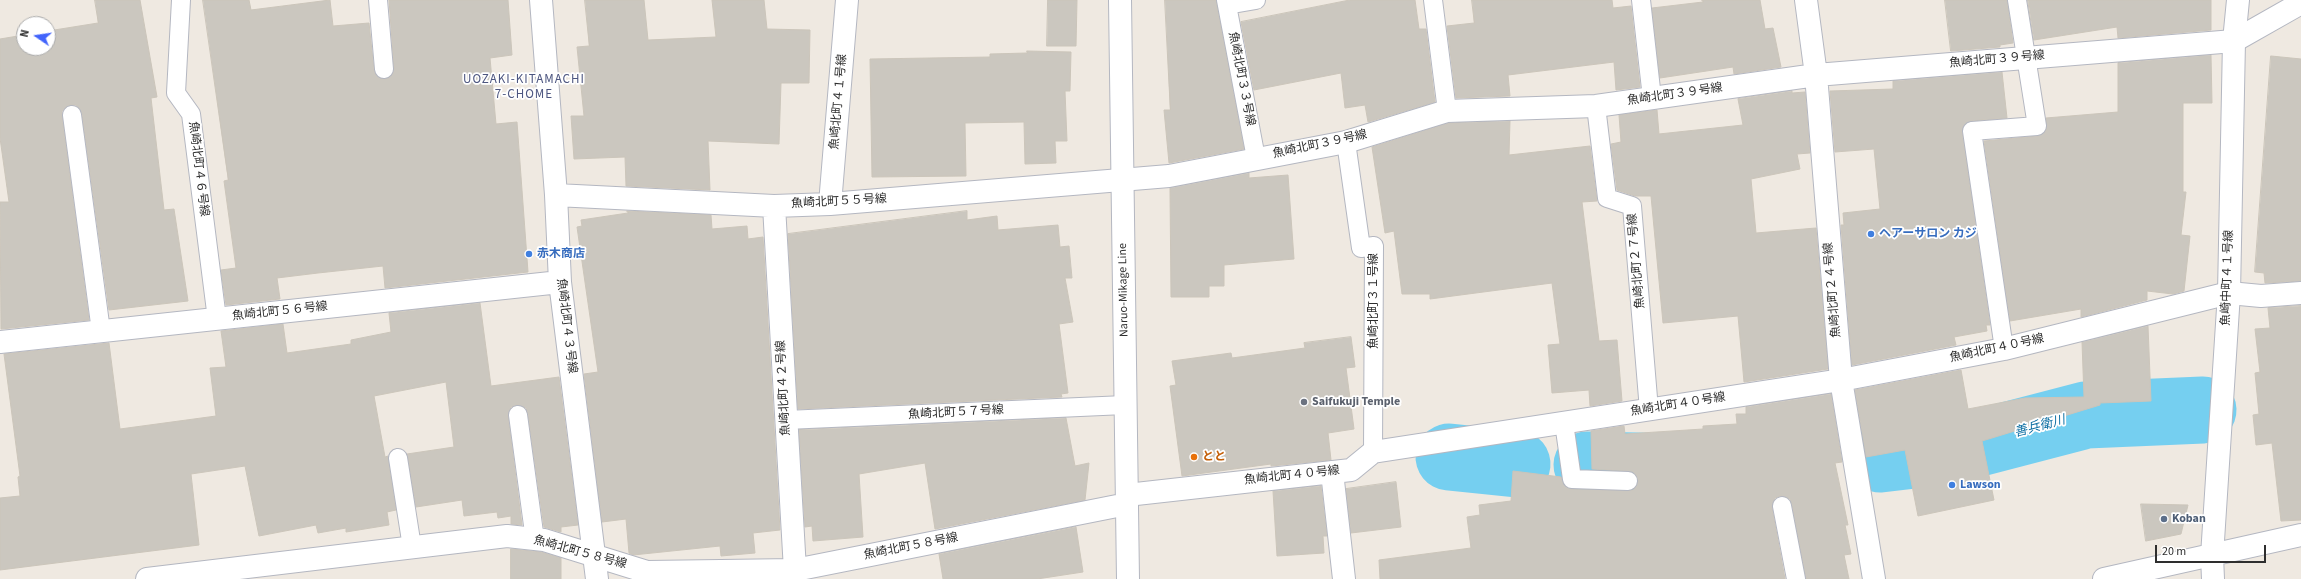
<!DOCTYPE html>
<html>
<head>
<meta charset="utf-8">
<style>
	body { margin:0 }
	#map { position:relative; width:2301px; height:579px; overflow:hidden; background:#efe9e1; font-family:"Source Sans 3",sans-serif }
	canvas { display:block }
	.north { position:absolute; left:16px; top:16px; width:40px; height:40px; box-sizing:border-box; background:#fff; border:1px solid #ababab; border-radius:50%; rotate:283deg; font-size:11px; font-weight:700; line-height:16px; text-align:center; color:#2e2e2e }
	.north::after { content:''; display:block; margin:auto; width:14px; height:18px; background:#4264fb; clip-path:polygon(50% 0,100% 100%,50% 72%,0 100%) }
	.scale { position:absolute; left:2155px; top:545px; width:111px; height:18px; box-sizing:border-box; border:2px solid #2e2e2e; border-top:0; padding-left:5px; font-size:12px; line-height:14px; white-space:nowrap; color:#2e2e2e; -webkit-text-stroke:3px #fff; paint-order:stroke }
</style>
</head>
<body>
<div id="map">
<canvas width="2301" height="579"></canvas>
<div class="north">N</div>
<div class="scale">20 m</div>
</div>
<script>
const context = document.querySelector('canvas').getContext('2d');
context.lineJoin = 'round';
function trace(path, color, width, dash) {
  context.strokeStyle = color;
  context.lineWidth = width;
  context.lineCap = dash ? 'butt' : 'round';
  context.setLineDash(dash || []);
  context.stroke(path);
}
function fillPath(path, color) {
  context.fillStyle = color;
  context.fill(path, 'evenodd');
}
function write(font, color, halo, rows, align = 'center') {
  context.font = font + ' "Source Sans 3","Noto Sans JP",sans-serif';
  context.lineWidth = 3.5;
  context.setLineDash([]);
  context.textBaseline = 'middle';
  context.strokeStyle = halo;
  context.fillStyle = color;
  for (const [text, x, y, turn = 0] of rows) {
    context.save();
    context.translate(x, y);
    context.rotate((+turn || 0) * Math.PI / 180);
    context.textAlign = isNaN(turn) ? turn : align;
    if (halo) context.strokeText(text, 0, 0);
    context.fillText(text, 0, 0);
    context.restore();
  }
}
const river = new Path2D(`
	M1449,457L1517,464
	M1880,459L1948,451L2086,415L2203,410
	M1587,465L1685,467`);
const building = new Path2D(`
	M95,0H140L157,97L151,98L164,210L174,209L188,301L109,310L82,114L76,105H70L62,111V116L89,320L1,329L0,202H9L0,138V39L24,35V48H48V31L98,23Z
	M203,0H249L251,10L330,0L333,26L369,23L374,70L376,75L385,79L390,77L394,68L389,0H508L512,55L490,58L496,124L517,122L528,272L385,288L383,266L318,273L277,278L280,299L226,305L221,270L236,268L224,181L228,180Z
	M585,0H644L648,40L716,37L712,0H764L767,29L810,30L809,83H781L779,144L708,141L710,190L626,186L625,157L574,159L571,116H584L577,47L589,46Z
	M1048,0H1077L1076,46H1047Z
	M1165,0H1216L1244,149L1169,163L1164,110H1170Z
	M1350,0H1415L1419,29H1426L1435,102L1368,122L1365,105L1345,108L1341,73L1254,90L1241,22Z
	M1472,0H1612L1613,8L1631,6L1640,87L1616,90L1614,62L1508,75L1510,96L1456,98L1447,26L1474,23Z
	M1702,0H1760L1765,29L1773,28L1781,67L1734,74L1733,67L1660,78L1652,8L1703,2Z
	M1945,0H2007L2013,43L2000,45V47L1951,51Z
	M2028,0H2211V30L2118,38L2117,27L2034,40Z
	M1027,51L1071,52L1070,91H1065L1067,141H1055L1056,163L1025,164L1024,122L965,123L966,176L872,177L870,59L990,57V54L1027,53Z
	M2211,55L2212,103H2183V192H2186L2181,235L2190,236L2184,291L2173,294L2147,291V300L2081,317V309L2010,321L1984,141L2038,136L2046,130V118L2118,112V63Z
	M2271,56L2301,59V281L2265,283L2264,273L2255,272Z
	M2002,72L2007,118L1971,121L1963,127L1962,132L1990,325H1986L1987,331L1954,337L1956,345L1852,365L1841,225H1844L1843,213L1880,209L1874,149L1835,152L1830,91L1893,89V81Z
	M1792,91V93L1805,92L1810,153L1797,154L1800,169L1751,179L1756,233L1816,228L1828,369L1744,382L1738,316L1663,323L1651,196H1635L1617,190L1611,144L1621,142L1619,115L1657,110L1659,134L1743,125L1738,99Z
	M1510,121L1509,155L1590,146L1597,201L1582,202L1599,341L1617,340L1622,401L1590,406L1589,390L1552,393L1548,345L1560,344L1552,283L1430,299V294H1402L1394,231L1385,233L1372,147L1449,123Z
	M1249,173V178L1288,175L1294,259L1224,265V286H1209V297H1171L1170,188Z
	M627,211L711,215L712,229L747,226L748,239L763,237L780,530L753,533L755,553L721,556L720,546L633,555L629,553L626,519L602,522L584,374L598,372L577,227L582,226L581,220L628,213Z
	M967,211V220L997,216L998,230L1058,225L1060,247L1069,246L1072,278H1065L1073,322L1059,324L1068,393L1061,394L1062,397L798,409L788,234Z
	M480,303L491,386L559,377L578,525L561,527V532L544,527L528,414L526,408L517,405L511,407L508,416L522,525L511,524V516L498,518L497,512L464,516L462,500L416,507L407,454L454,447L446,382L374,396L385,457L388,456L396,510L387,512L389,525L346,532V528L318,533L316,525L259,536L245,466L191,474L199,545L0,570V498L20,496L18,477L20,476L4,354L109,343L120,429L216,416L210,368L226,367L221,331L283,324L287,353L351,344V340L391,332L389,313Z
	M2301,306V520L2281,521L2272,443L2256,445L2253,415L2259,414L2255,373L2260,372L2255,329L2270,328L2268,308Z
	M2148,326L2151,401L2100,403V405L1982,441L1994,500L1918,516L1905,450L1866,457L1855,390L1961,370L1968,409L2025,398L2084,397L2082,342Z
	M1351,337L1355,367L1346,368L1354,429L1328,433L1331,460L1271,466V464L1182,476L1170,386L1176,385L1172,361L1231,353L1232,358L1305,348L1304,343Z
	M1831,394L1842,462L1835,463L1848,525H1845L1851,554L1844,555L1849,579H1806L1792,504L1790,499L1780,496L1775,498L1772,508L1785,579H1380L1379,560L1471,548L1467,517L1480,515L1479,505L1511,501L1513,471L1561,477L1564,485L1571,489L1633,490L1638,481L1633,472L1592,469L1591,431L1624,426L1625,434L1703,429V426L1737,424L1736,414H1746V407Z
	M1066,418L1075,466L1089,463L1085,500L935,529L925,463L859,474L863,537L813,541L812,526L805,527L799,430Z
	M1396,482L1401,527L1351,533L1346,489Z
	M1321,486L1327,536H1323L1324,553L1277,556L1273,491Z
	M2141,504L2188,505L2181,534L2146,541Z
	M1076,527L1083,572L1037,579H943L939,554Z
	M511,549L541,552L561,558V579H511Z`);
const service = new Path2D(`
	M181,0L176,93L191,114L217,319
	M378,0L384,69
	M1226,0L1256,158
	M1433,0L1447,111
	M1641,0L1652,98
	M1227,5L1256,0
	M1596,106L1607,198L1632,206L1649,410
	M72,115L101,331
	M1346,142L1361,248L1374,246L1373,452
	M2004,349L1972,131L2037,126L2017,0
	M518,415L535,540
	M786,420L1125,405
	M1564,423L1572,479L1628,481
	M398,458L412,547
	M1782,506L1796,579`);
const minor = new Path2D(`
	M541,0L556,195L560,282L597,579
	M1806,0L1816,75L1841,380L1874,579
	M556,195L774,206L830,204L1169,176L1346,142L1447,111L1596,106L1816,75L2234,41L2301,3
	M830,204L847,0
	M774,206L795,570
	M0,342L560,282
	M1332,472L1344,579
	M1127,495L1351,470L1373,452L1841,380L2004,349L2229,293L2261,296L2301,293
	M147,579L507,536L544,540L647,572L795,570L1127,504`);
const tertiary = new Path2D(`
	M1120,0L1128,579
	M2104,579L2301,535
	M2213,579L2212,556L2229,293L2234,41L2238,0`);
const markers = [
	[1871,234,4,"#3f7fe0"],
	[529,254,4,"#3f7fe0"],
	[1304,402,4,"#6b7280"],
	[1194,457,4,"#e8710a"],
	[1952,485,4,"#3f7fe0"],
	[2164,519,4,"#5c6f8a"]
];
const streetNames = [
	["魚崎北町３９号線",1997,60,-5],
	["魚崎北町３３号線",1241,79,79],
	["魚崎北町３９号線",1675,95,-8],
	["魚崎北町４１号線",839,102,-85],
	["魚崎北町３９号線",1320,145,-12],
	["魚崎北町４６号線",198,169,83],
	["魚崎北町５５号線",839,202,-3],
	["魚崎北町２７号線",1637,261,-95],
	["魚崎中町４１号線",2228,278,-88],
	["Naruo-Mikage Line",1124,290,-91],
	["魚崎北町２４号線",1833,290,-95],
	["魚崎北町３１号線",1374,301,-90],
	["魚崎北町５６号線",280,312,-6],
	["魚崎北町４３号線",566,326,83],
	["魚崎北町４０号線",1997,349,-12],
	["魚崎北町４２号線",784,388,-93],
	["魚崎北町４０号線",1678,405,-9],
	["魚崎北町５７号線",956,413,-3],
	["魚崎北町４０号線",1292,476,-6],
	["魚崎北町５８号線",911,547,-11],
	["魚崎北町５８号線",580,553,15]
];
const shopNames = [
	["ヘアーサロン カジ",1879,234],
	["赤木商店",537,254],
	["Lawson",1960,485]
];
const worshipNames = [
	["Saifukuji Temple",1312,402]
];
const foodNames = [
	["とと",1202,457]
];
const serviceNames = [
	["Koban",2172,519]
];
const neighbourhoodNames = [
	["UOZAKI-KITAMACHI",524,80],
	["7-CHOME",524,95]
];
const waterNames = [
	["善兵衛川",2040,427,-15]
];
trace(river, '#75cff0', 67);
fillPath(building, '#cbc7bf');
trace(building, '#cbc5ba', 1);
trace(service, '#b4b7c1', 20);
trace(minor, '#b4b7c1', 24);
trace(tertiary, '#b4b7c1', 24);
trace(service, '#fff', 18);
trace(minor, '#fff', 22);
trace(tertiary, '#fff', 22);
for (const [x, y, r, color] of markers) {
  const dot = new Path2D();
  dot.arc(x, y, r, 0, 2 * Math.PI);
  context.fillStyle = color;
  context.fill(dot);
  trace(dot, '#fff', 1.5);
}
write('12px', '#2e2e2e', '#fff', streetNames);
write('bold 12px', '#366cbe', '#fff', shopNames, 'left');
write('bold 12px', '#5b616d', '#fff', worshipNames, 'left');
write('bold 12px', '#c56008', '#fff', foodNames, 'left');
write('bold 12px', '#4e5e75', '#fff', serviceNames, 'left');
context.letterSpacing = '1px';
write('13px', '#4d5680', '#fff', neighbourhoodNames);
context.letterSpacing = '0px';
write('italic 13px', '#0d6fa3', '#fff', waterNames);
</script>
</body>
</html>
